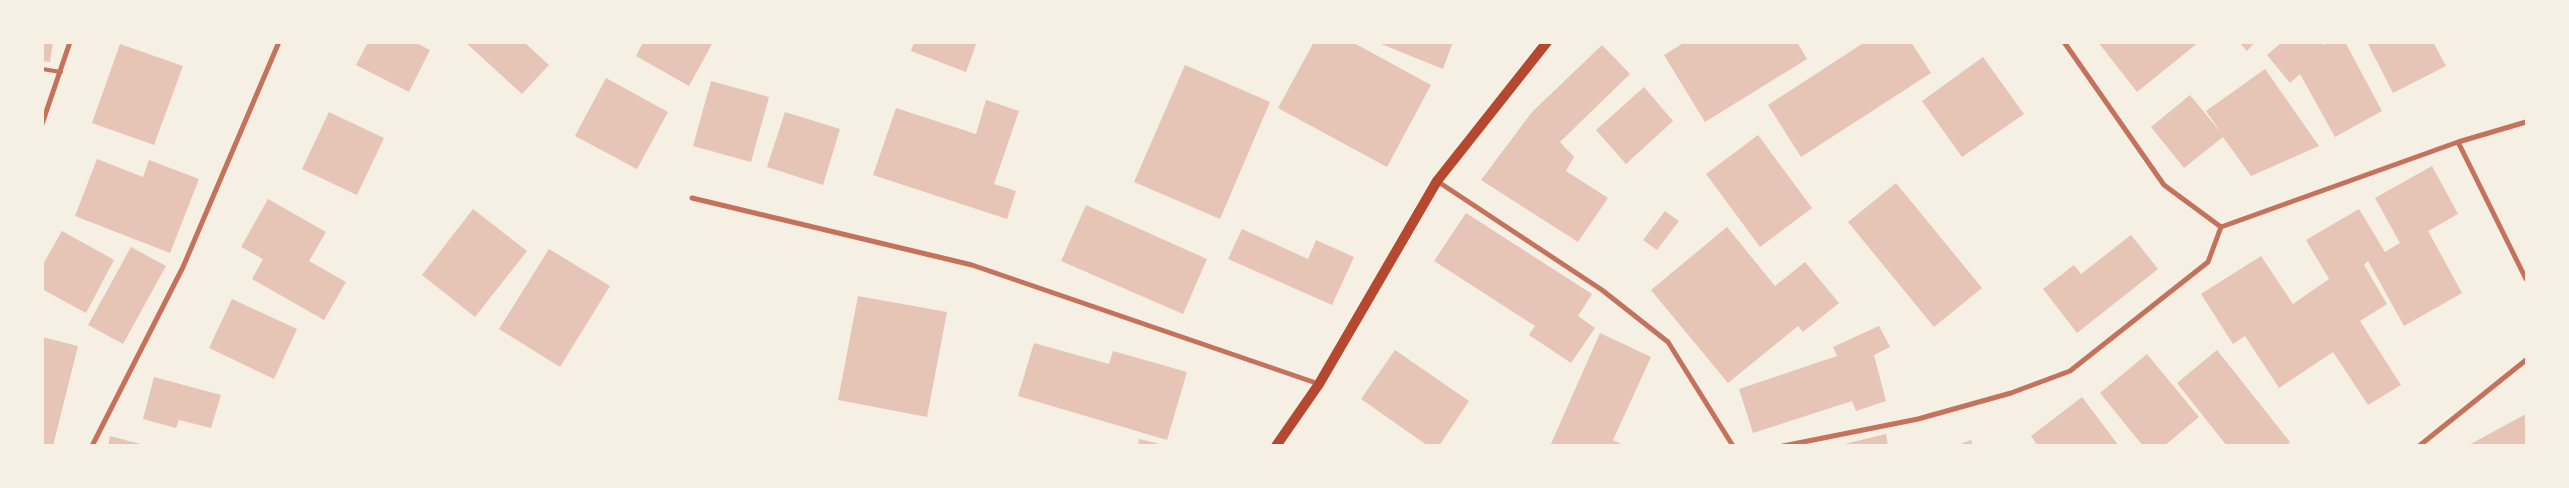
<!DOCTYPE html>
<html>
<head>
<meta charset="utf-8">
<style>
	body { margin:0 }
	#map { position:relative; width:2569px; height:488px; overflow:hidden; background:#f6efe4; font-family:"PT Sans Narrow",sans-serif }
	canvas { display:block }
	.frame { position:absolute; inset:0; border:44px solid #f6efe4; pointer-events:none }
</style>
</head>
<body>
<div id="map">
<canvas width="2569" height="488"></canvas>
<div class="frame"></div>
</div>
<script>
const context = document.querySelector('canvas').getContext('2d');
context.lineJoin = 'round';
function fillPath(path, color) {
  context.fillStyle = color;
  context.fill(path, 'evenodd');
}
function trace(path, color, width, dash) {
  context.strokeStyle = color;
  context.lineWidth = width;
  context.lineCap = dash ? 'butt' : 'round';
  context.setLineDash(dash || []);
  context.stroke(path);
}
const building = new Path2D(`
	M42,42H53L50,62L42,61Z
	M368,42H414L430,50L409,92L356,65Z
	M465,42H524L549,65L522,94Z
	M643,42H713L689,86L636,56Z
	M914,42H977L966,72L911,51Z
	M1314,42H1352L1431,85L1387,167L1278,108Z
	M1376,42H1453L1443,69Z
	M1685,42H1797L1807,59L1705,122L1664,55Z
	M1865,42H1911L1931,73L1801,157L1768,105Z
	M2098,42H2199L2137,92Z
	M2239,42H2255L2247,51Z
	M2282,42H2321L2323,45L2329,42H2345L2382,111L2335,137L2300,74L2290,83L2267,55Z
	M2367,42H2433L2446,66L2393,93Z
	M120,44L183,66L154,145L92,123Z
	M1602,45L1630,74L1560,142L1574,157L1566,171L1608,198L1578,242L1481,180L1532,112Z
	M1983,57L2024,114L1962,157L1922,101Z
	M1185,65L1270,102L1220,219L1134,182Z
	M2265,69L2319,146L2251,176L2223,137L2184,168L2151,127L2190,95L2221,133L2206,111Z
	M606,78L668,112L637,169L575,136Z
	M711,81L769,97L751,162L693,146Z
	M1644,87L1673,121L1626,164L1596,130Z
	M986,100L1019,111L994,184L1016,191L1007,219L873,175L896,108L976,134Z
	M329,112L384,138L357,195L302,169Z
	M785,112L840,129L823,185L767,167Z
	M1758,135L1812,208L1760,247L1706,174Z
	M97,159L143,177L149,160L199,179L170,253L75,216Z
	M2432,166L2458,214L2428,231L2462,293L2404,326L2368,261L2364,265L2387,304L2360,321L2401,385L2368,405L2333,352L2279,388L2245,336L2233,344L2201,294L2261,256L2293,304L2329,279L2306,240L2359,209L2385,252L2400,243L2375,198Z
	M1896,183L1982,288L1934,327L1848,222Z
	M268,199L326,232L309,261L346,282L324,320L252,279L263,259L241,247Z
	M1086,205L1207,259L1183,314L1061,261Z
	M473,209L527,251L475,317L422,275Z
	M1665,211L1679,221L1657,250L1643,240Z
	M1466,213L1592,294L1578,316L1595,328L1571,363L1529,335L1535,326L1434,261Z
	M1727,227L1775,286L1805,262L1839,303L1803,332L1798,326L1728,383L1651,290Z
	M1242,229L1308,259L1316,240L1354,257L1332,305L1228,259Z
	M62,231L114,260L86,313L42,289V266Z
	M2131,235L2158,269L2077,333L2043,289L2074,265L2081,274Z
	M131,247L166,266L123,344L88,325Z
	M549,249L610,286L560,367L499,329Z
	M858,296L947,312L927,417L838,400Z
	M232,299L297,329L274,379L209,348Z
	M1879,326L1890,347L1874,355L1886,401L1856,411L1852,401L1753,433L1739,389L1837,356L1833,347Z
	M1600,333L1651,357L1613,440L1625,446H1550Z
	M42,337L78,346L53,446H42Z
	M1034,343L1109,364L1113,351L1187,372L1167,440L1018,396Z
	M1395,350L1469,401L1439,446H1428L1361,399Z
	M2217,350L2290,442L2286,446H2227L2177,383Z
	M2147,354L2199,417L2164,446H2143L2100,393Z
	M154,377L221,395L211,428L179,420L176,428L143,419Z
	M2082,397L2119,446H2038L2031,436Z
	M2526,414V446H2467Z
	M1886,434L1888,446H1840V445Z
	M110,436L144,445V446H108Z
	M1139,439L1164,445V446H1138Z
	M1971,440L1973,445H1958Z`);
const service = new Path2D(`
	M42,69L61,72`);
const minor = new Path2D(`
	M2064,42L2164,185L2221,227L2458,142L2526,122
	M42,124L70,42
	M2458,142L2526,279
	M1437,181L1602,290L1668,342L1733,446
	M692,198L972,265L1319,384
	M92,446L183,267L279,42
	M1783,446L1918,419L2011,393L2070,371L2208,262L2221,227
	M2419,446L2526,360`);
const secondary = new Path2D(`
	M1276,446L1319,384L1437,181L1547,42`);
fillPath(building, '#e6c5b7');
trace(service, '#c5725c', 4);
trace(minor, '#c5725c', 5);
trace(secondary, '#b5482f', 10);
</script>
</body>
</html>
